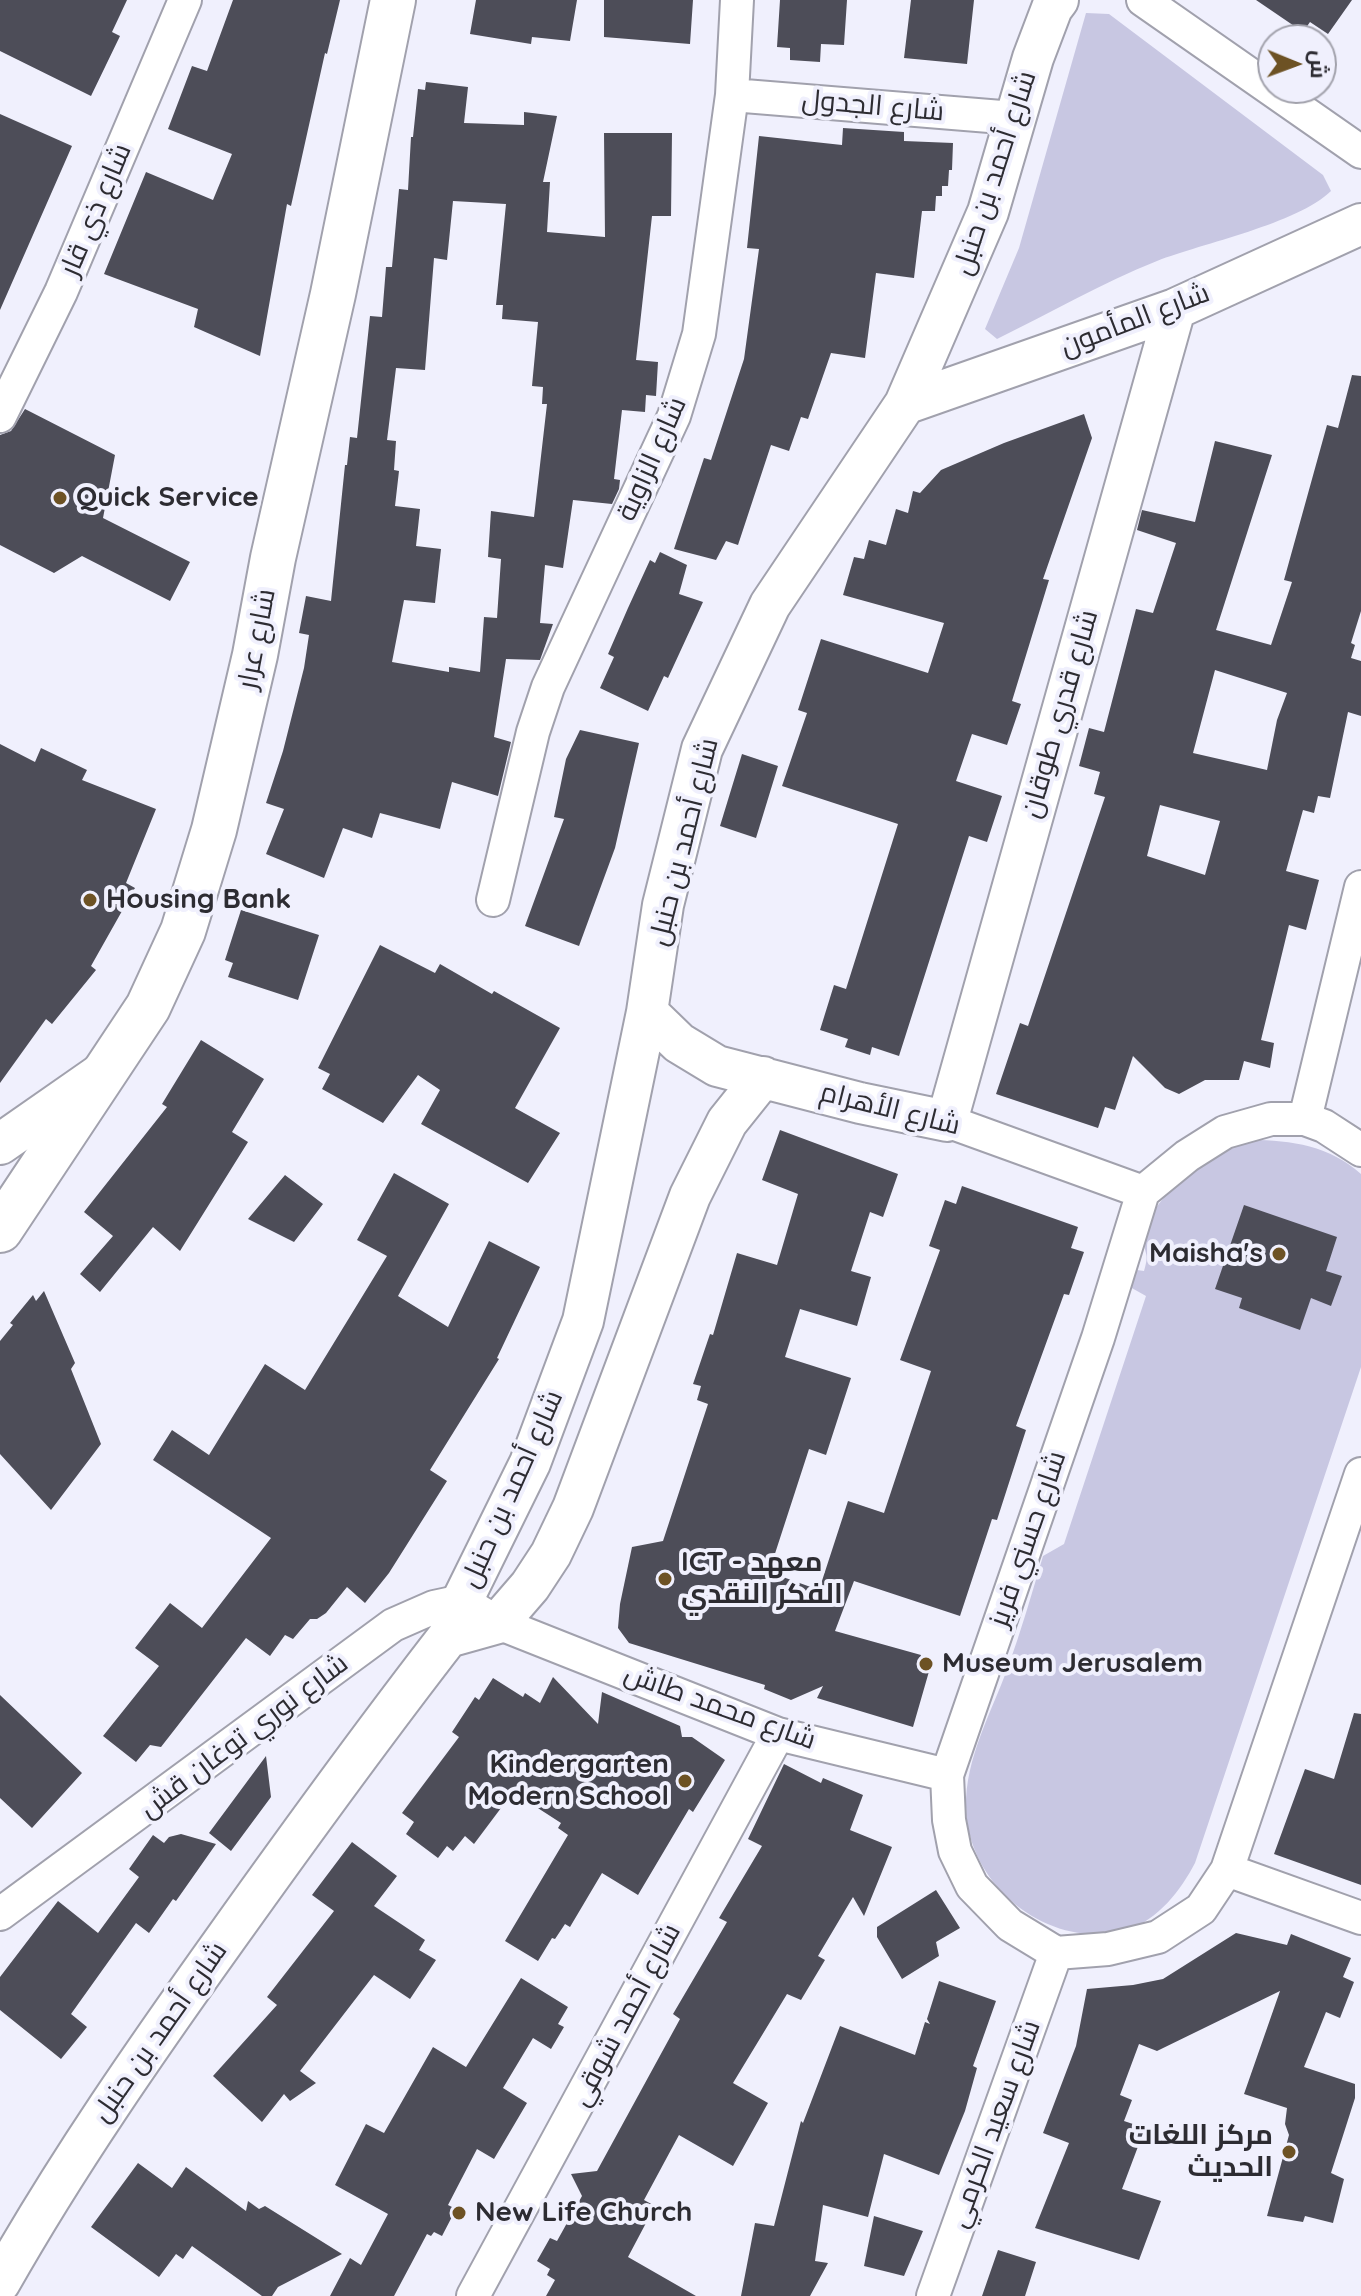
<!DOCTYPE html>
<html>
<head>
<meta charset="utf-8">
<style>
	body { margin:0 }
	#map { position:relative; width:1361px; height:2296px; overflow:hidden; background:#f0f0fd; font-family:Quicksand,Cairo,sans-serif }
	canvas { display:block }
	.north { position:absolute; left:1257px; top:24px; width:80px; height:80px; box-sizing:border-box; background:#f0f0fd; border:2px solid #a2a2ac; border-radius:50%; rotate:91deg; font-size:22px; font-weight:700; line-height:32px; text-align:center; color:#2d2c32 }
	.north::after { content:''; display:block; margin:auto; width:28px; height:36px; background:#6d5224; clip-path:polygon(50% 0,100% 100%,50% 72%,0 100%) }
</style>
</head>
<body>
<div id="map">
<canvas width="1361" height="2296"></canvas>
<div class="north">ش</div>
</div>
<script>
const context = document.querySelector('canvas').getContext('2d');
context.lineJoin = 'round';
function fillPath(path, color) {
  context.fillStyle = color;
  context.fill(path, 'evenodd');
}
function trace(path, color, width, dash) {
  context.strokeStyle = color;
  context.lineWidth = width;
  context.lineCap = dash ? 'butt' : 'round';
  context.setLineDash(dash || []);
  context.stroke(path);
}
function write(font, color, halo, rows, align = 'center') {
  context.font = font + ' Quicksand,Cairo,sans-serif';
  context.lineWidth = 8;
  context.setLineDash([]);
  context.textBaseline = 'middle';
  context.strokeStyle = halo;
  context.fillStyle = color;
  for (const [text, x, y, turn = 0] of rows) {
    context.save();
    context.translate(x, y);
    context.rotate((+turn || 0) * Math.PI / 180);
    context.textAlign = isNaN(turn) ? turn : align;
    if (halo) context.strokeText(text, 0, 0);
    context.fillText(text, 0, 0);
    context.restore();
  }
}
const green = new Path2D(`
	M1086,13L1109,14L1323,175L1331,191C1297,224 1203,243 1157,261C1102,283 1050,313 997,339L985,329L1019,248Z
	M1251,1140C1292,1140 1330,1146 1361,1174V1367L1195,1863C1181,1890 1158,1920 1127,1930C1050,1952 967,1886 966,1807C965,1759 992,1711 1008,1667C1021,1631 1032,1593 1043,1556L1064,1544L1146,1296L1130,1287L1137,1270L1144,1271C1150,1252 1144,1255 1144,1240C1144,1207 1194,1165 1221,1150C1229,1145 1241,1143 1251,1140Z`);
const building = new Path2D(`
	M0,0H127L112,32L120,36L91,96L0,51Z
	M233,0H340L327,54L325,53L291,206L287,204L260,356L194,327L198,309L104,274L146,172L213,200L232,154L168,129L192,66L207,71Z
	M476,0H577L570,41L532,37L531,44L470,34Z
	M604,0H693L690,44L604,37Z
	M780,0H847L844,45L821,44L820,62L790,60V48L777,47Z
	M911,0H974L967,64L904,58Z
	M1256,0H1352L1328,34L1310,22L1303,32Z
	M426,82L468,87L464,123L524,125V112L557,116L543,182H550L547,232L605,237L604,133H672L671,216H652L636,360L658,362L656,396L646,395L645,412L622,410L614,479L620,480L619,489L612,504L573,500L563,568L545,565L540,623L553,624L540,660L506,659L494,737L511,742L498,796L452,782L440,829L380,813L372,838L343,828L324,878L266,854L284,809L266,803L283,751L304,668L309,635L299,633L306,596L331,601L345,465H347L350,437L357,438L370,316L382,317L386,267H392L399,189L408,190L411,137H413L418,89L425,90ZM453,201L506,204L496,305H503L502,319L538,322L532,386L543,387L542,404H547L534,517L491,511L488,557L501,559L497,618L484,617L480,672L449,667V672L392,662L404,600L435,603L441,549L416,546L420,509L395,506L399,471L394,470L396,441L387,440L396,368L425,370L434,258L447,260Z
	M0,114L72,146L0,310Z
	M843,128L904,132V141L953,143L952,170H949L948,186H942V196H936L935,211H922L914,278L876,273L865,358L831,353L808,419L801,417L789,451L771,445L738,545L726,541L716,560L674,549L704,458L711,460L744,359L759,249L747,248L759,136L842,145Z
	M1352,375L1361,376V611L1351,643L1355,645L1351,658L1361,661V716L1348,712L1330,798L1318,796L1314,813L1303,810L1286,871L1319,880L1306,930L1289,925L1261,1040L1274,1043L1270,1068L1244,1061L1239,1080H1205L1179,1094L1165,1088L1133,1056L1115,1110L1105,1107L1098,1128L996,1094L1020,1023L1028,1026L1105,797L1094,794L1100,772L1079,766L1089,728L1104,732L1136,609L1153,613L1176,543L1137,530L1142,510L1195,522L1215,441L1272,455L1216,630L1271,645L1292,582L1284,580L1327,425L1338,428ZM1215,670L1287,693L1277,720L1267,770L1193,753ZM1160,805L1220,821L1205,875L1147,856Z
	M25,409L115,455L103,518L190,562L170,601L82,556L54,573L0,545V435L11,431Z
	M1084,414L1092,438L1043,579L1049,580L1012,701L1021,704L1007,745L972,734L956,781L1002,796L987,842L969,836L899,1056L872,1047L870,1055L845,1047L848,1039L820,1030L834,985L846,989L898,824L782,786L807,713L798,710L821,639L928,673L944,623L843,595L854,557L864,559L869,540L886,545L896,509L908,513L913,491L920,493L941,470L1004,443Z
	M660,552L687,565L679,594L703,602L668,678L664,676L648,711L600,688L614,657L608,654L628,608L650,560L655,563Z
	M580,730L639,743L615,848L579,946L525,926L564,819L554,817L566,759Z
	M0,744L35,762L41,748L87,770L82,780L156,809L126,883L135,888L91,966L96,970L52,1024L46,1019L0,1083Z
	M742,754L778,766L756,838L720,826Z
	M241,910L319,935L298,1000L228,977L233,963L225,960Z
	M380,945L435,973L440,964L492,994L494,991L560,1028L515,1108L560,1133L528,1183L421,1124L440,1090L418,1075L383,1123L322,1089L330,1074L318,1068Z
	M201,1040L264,1079L232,1132L248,1142L180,1251L153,1227L100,1292L80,1274L113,1236L84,1212L167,1107L162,1104Z
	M780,1130L898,1174L883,1217L870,1212L851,1271L871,1277L857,1326L800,1309L785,1357L851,1378L826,1455L809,1449L769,1572L819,1590L848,1501L884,1513L931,1371L900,1360L940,1250L929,1246L945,1200L956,1204L962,1186L1078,1227L1071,1248L1084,1252L1069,1295L1064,1294L1016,1426L1026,1430L997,1520L992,1519L960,1616L854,1581L835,1631L921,1655L920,1658L932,1661L913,1727L817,1698L823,1686L791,1700L764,1689L765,1685L629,1643L618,1628L620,1604L632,1547L663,1541L708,1404L697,1400L701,1386L693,1384L710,1334L713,1335L737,1253L777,1265L798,1194L762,1180Z
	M394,1173L449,1204L398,1296L448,1327L489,1241L540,1267L497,1358L499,1359L430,1470L447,1481L389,1573L365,1603L347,1587L326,1613L317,1619H310L293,1639L285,1635L270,1656L246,1638L161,1747L150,1745L136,1762L103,1736L159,1666L135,1648L170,1603L202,1628L271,1538L153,1460L172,1430L209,1455L265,1364L305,1390L387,1256L357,1240Z
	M285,1175L323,1204L294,1242L248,1219Z
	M1244,1205L1337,1237L1326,1271L1342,1276L1331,1306L1311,1298L1300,1330L1239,1308L1242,1298L1215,1289Z
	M44,1291L75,1363L71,1369L101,1444L51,1510L0,1454V1341L13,1325L10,1323L33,1295L36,1301Z
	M553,1677L598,1724L602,1692L680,1726L682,1737H692L725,1760L693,1812L689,1809L638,1895L602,1873L570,1927L565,1924L555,1939L552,1938L538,1961L505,1941L568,1835L558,1828L561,1823L513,1792L474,1844L465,1836L453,1851L447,1846L438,1858L406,1834L414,1822L402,1813L459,1737L452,1732L475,1697L479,1700L493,1678L523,1697L525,1693L540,1703Z
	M0,1695L82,1773L32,1828L0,1798Z
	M1354,1713L1361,1714V1885L1274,1854L1305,1769L1334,1779Z
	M266,1756L271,1797L231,1851L209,1833Z
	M784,1764L821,1783L823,1778L863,1795L850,1830L892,1847L864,1916L853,1897L818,1956L825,1960L801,2000L787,1994L733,2083L768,2103L733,2166L679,2135L644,2200L655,2206L628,2257L696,2296H546L555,2280L547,2275L550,2269L537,2261L550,2238L557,2241L582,2196L571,2174L597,2171L680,2019L673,2014L727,1922L719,1918L762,1846L748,1839Z
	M181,1834L216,1844L176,1901L173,1899L149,1933L136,1923L71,2014L87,2027L61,2059L0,2010V1977L58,1901L98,1933L139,1877L129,1869L153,1835L164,1843L169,1837Z
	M352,1842L397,1876L374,1906L425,1940L419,1950L436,1960L410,1999L374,1975L300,2071L316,2083L290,2101L284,2094L262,2122L213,2076L277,2005L267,1997L334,1911L312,1895Z
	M936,1890L960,1928L936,1942L939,1956L902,1979L877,1937V1927Z
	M1236,1933L1287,1945L1291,1934L1351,1958L1343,1977L1354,1982L1340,2018L1326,2012L1304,2067L1355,2084V2098L1331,2173L1344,2179L1333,2223L1305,2216L1303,2222L1267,2216L1289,2135L1285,2124L1287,2108L1244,2094L1280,1991L1157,2051L1139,2044L1120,2095L1132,2100L1124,2121L1145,2128L1122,2189L1161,2201L1139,2260L1035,2228L1069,2143L1043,2133L1076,2046L1087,1989L1133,1985L1163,1979Z
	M521,1978L568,2007L558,2024L564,2027L551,2049L533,2038L503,2088L527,2103L494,2159L477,2149L448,2205L456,2209L442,2236L434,2232L431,2236L427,2234L394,2296H330L350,2258L361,2265L388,2214L335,2185L366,2124L384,2133L433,2047L466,2067Z
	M939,1981L996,2001L973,2066L977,2068L965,2111L939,2175L884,2154L868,2217L823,2205L815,2261L828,2263L810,2296H741L755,2223L774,2226L801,2121L803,2123L840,2026L915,2055L925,2022L930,2024L927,2019Z
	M138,2163L172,2188L186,2167L246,2211L248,2201L259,2209L265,2206L342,2254L278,2287L272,2296H262L192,2246L183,2259L176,2254L159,2277L91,2227Z
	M874,2216L923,2231L904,2276L864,2266Z
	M998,2250L1036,2262L1025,2296H982Z`);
const minor = new Path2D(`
	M1143,0L1361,152
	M732,95L1014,118
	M0,416L61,292L185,0
	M493,900L533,732L548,687L674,416L699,334L732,95L737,0
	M1305,1119L1361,887
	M947,1121L1143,1192
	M1361,1150L1324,1126L1305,1119H1271L1225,1132L1187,1156L1143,1192L1098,1338L947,1775L949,1820L955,1851L972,1886L1010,1925L1056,1953L1108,1949L1158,1937L1201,1909L1227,1870L1361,1474
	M1227,1870L1361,1918
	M0,1914L393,1625L434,1607L462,1601L498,1623L778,1734L947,1775
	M473,2296L778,1734
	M933,2296L1056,1953`);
const tertiary = new Path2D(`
	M905,404L1175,309L1361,224
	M647,1012L679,1043L717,1066L860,1103L947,1121L1175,309
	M0,1144L102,1073
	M448,1637L498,1623L530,1586L551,1554L573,1508L690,1196L727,1122L763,1077
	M0,2282C68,2162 146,2050 226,1938C298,1837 372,1735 448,1637L462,1601L530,1463L583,1321L647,1012L663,905L702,749L770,605L905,404L988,212L1033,58L1052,8L1058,0`);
const secondary = new Path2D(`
	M0,1230L148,1007L183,931L214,830L255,655L273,558L333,294L393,0`);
const markers = [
	[60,498,8,"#6d5224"],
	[90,900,8,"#6d5224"],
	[1279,1254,8,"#6d5224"],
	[665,1579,8,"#6d5224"],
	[926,1664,8,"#6d5224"],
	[685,1781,8,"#6d5224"],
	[1289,2152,8,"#6d5224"],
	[459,2213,8,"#6d5224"]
];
const streetNames = [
	["شارع الجدول",873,106,5],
	["شارع أحمد بن حنبل",995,173,-72],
	["شارع ذي قار",96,210,-67],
	["شارع المأمون",1135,320,-21],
	["شارع الزاوية",652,459,-66],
	["شارع عرار",257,639,-79],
	["شارع قدري طوقان",1060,714,-74],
	["شارع أحمد بن حنبل",684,842,-76],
	["شارع الأهرام",890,1109,14],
	["شارع أحمد بن حنبل",512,1489,-66],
	["شارع حسني فريز",1028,1539,-71],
	["شارع محمد طاش",720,1707,20],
	["شارع نوري توغان قش",244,1736,-37],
	["شارع أحمد شوقي",626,2015,-62],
	["شارع أحمد بن حنبل",160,2032,-55],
	["شارع سعيد الكرمي",995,2124,-70]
];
const poiNames = [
	["Quick Service",76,498],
	["Housing Bank",106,900],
	["Maisha's",1263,1254,"right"],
	["ICT - معهد",681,1563],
	["الفكر النقدي",681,1595],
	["Museum Jerusalem",942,1664],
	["Kindergarten",669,1765,"right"],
	["Modern School",669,1797,"right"],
	["مركز اللغات",1273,2136,"right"],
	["الحديث",1273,2168,"right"],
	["New Life Church",475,2213]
];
fillPath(green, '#c8c7e2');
fillPath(building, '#4d4d58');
trace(minor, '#a1a1ad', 36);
trace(tertiary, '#a1a1ad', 44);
trace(secondary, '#a1a1ad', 48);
trace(minor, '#fff', 32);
trace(tertiary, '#fff', 40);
trace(secondary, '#fff', 44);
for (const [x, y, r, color] of markers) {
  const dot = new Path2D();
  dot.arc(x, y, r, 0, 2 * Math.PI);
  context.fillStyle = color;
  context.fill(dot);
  trace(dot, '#f0f0fd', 3);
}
write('28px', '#2d2c32', '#f0f0fd', streetNames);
write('bold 28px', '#2d2c32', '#f0f0fd', poiNames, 'left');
</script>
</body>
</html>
